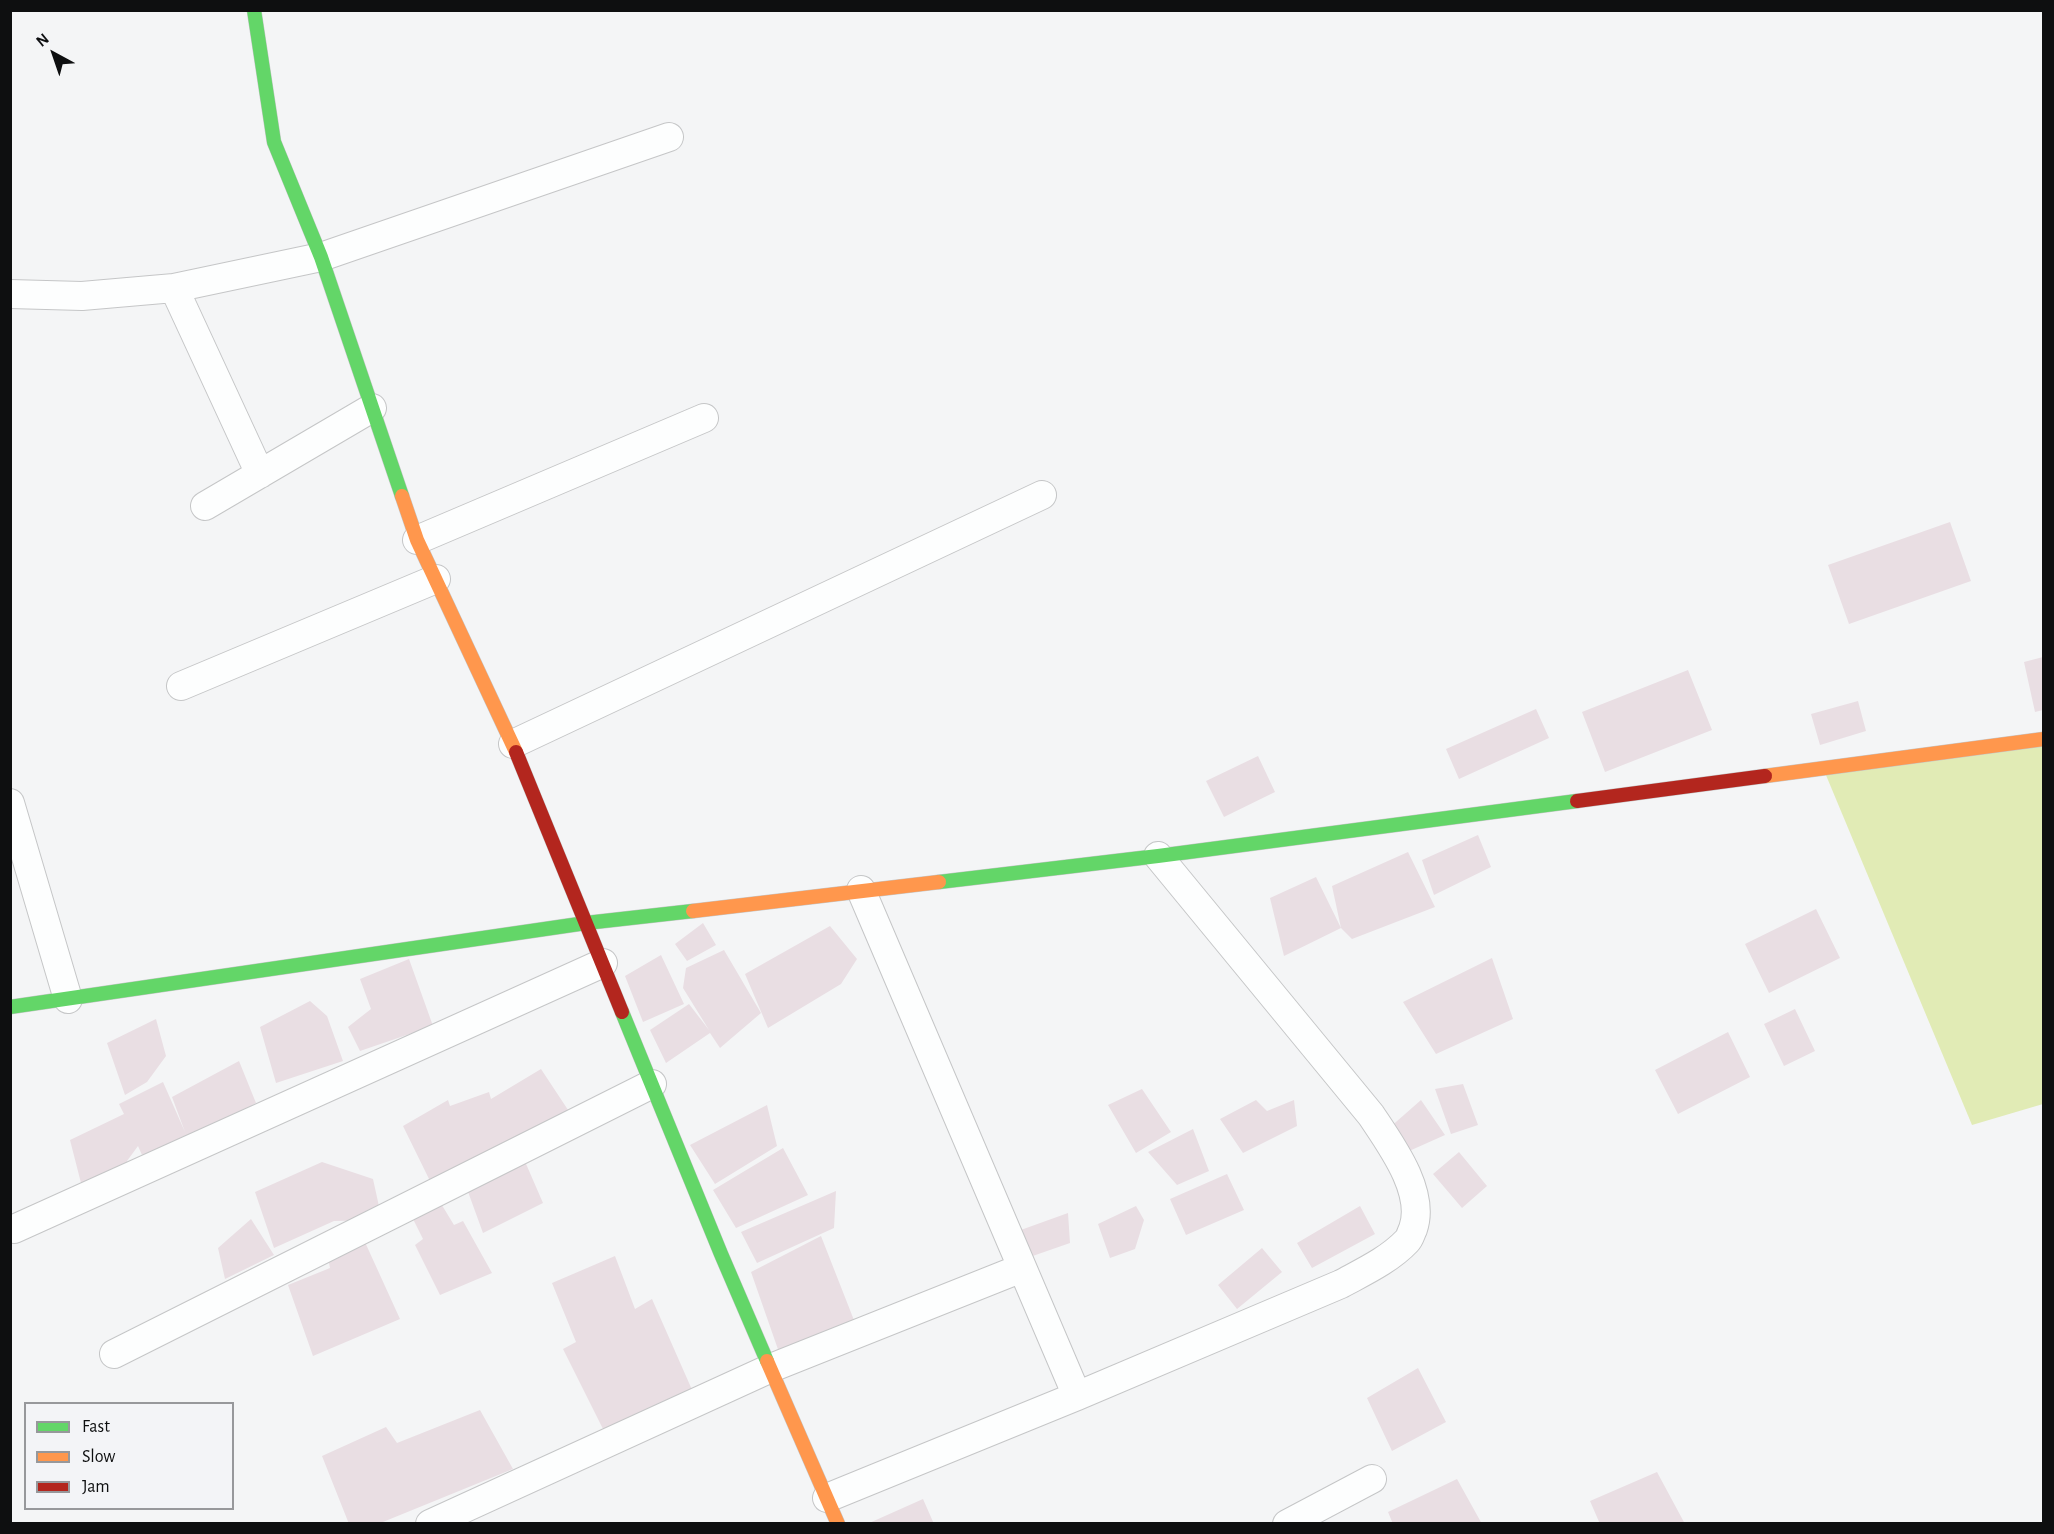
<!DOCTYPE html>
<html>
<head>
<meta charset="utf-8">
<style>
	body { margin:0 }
	#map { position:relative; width:2054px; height:1534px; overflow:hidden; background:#f4f5f6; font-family:"Alegreya Sans",sans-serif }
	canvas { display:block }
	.frame { position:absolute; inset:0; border:12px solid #0e0f10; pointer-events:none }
	.legend { position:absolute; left:24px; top:1402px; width:210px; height:108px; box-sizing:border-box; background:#f3f4f7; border:2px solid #97989b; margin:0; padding:8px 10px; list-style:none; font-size:18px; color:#0e0f10 }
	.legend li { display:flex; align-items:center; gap:12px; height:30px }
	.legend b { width:30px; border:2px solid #97989b }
	.north { position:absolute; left:24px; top:24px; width:60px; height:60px; -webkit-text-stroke:4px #f3f4f7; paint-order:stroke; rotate:320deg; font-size:16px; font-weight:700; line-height:24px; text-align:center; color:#0e0f10 }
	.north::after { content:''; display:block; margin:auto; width:21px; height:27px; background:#0e0f10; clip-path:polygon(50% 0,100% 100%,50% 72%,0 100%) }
</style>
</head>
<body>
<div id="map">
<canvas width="2054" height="1534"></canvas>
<div class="frame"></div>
<ul class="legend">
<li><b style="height:8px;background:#63d668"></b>Fast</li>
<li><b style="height:8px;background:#ff974d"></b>Slow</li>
<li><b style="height:8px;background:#b3261e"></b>Jam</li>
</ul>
<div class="north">N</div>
</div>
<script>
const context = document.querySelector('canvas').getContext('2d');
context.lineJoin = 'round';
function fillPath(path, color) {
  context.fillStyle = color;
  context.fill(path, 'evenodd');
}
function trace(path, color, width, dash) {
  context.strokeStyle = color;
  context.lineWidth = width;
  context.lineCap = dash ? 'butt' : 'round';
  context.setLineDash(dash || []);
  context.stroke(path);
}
const green = new Path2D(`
	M2043,743V1104L1972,1125L1823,768Z`);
const building = new Path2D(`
	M1950,522L1971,581L1849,624L1828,565Z
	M2043,657V710L2035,712L2024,662Z
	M1688,670L1712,730L1605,772L1582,712Z
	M1858,701L1866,731L1820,745L1811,714Z
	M1536,709L1549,738L1459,779L1446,749Z
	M1258,756L1275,792L1224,817L1206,781Z
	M1478,835L1491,867L1434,895L1422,860Z
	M1408,852L1435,907L1352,939L1341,928L1332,886Z
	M1316,877L1341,928L1284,956L1270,898Z
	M1816,909L1840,958L1769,993L1745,944Z
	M703,923L716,945L687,961L675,944Z
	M830,926L857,959L841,984L768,1028L745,974Z
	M724,950L761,1013L720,1048L710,1033L666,1063L650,1030L689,1004L709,1030L683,988L686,968Z
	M661,955L684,1004L643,1022L625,976Z
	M1492,958L1513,1019L1436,1054L1403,1002Z
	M409,959L433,1026L360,1051L348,1027L371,1009L360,979Z
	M310,1001L327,1016L343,1061L276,1083L260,1027Z
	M1795,1009L1815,1051L1784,1066L1764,1024Z
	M156,1019L166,1056L147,1082L125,1095L107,1043Z
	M1728,1032L1750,1077L1678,1114L1655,1070Z
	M239,1061L256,1103L188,1141L142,1155L138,1146L127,1161L126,1171L81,1183L70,1140L124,1114L119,1104L163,1082L185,1132L172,1097Z
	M541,1069L576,1122L430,1181L403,1126L448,1100L450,1106L489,1092L491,1099Z
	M1463,1084L1478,1125L1451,1134L1435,1089Z
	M1142,1089L1171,1132L1136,1153L1108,1105Z
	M1256,1100L1267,1111L1294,1100L1297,1126L1243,1153L1220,1119Z
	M1421,1100L1445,1135L1398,1156L1388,1129Z
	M767,1105L777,1146L715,1184L690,1145Z
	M1193,1129L1209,1171L1177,1185L1148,1152Z
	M783,1148L808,1195L736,1228L713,1190Z
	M520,1150L543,1203L483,1233L467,1189Z
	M1459,1152L1487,1186L1462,1208L1433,1174Z
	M322,1162L373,1179L382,1220L334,1221L274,1248L255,1192Z
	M1227,1174L1244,1210L1186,1235L1170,1199Z
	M836,1191L834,1228L757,1263L741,1232Z
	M440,1202L454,1225L463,1221L492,1273L440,1295L415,1245L423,1239L413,1219Z
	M1136,1206L1144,1220L1135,1249L1110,1258L1098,1224Z
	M1360,1206L1375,1234L1312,1268L1297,1243Z
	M1068,1213L1070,1243L1027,1258L1018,1231Z
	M251,1219L274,1255L225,1279L218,1248Z
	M821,1236L859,1333L781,1358L751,1272Z
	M364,1240L400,1319L313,1356L288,1285L330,1268L328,1258Z
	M1262,1248L1282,1272L1237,1309L1218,1285Z
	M615,1256L635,1309L652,1299L693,1392L603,1429L563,1349L576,1342L552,1283Z
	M1418,1368L1446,1422L1392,1451L1367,1398Z
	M480,1410L513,1469L378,1524H349L322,1456L386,1427L397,1443Z
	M1657,1472L1685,1524H1600L1590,1501Z
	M1457,1479L1482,1524H1393L1388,1512Z
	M923,1499L934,1524H867Z`);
const street = new Path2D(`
	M174,288L260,474
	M10,294L82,296L174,288L321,257L669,137
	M205,506L372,408
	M417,540L704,418
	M181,686L436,579
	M513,744L1042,495
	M10,803L68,999
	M861,890L1077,1396
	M14,1229L603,963
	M114,1354L652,1084
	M827,1498L1077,1396L1341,1284C1363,1272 1389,1260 1407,1241C1410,1238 1411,1233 1413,1229C1426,1192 1391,1145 1371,1115L1158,856
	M430,1524L771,1368L1022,1268
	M1287,1524L1372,1479`);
const fast = new Path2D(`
	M254,10L274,142L321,257L402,496
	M939,882L1158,856L1577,801
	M10,1007L586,923L693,911
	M622,1012L721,1254L767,1361`);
const slow = new Path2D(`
	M402,496L417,540L516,752
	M1765,776L2044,739
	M693,911L939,882
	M767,1361L838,1524`);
const jam = new Path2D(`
	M516,752L622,1012
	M1577,801L1765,776`);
fillPath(green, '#e1ebb5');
fillPath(building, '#e9dee3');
trace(street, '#c5c6c7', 30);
trace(fast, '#c5c6c7', 15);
trace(slow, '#c5c6c7', 15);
trace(jam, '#c5c6c7', 15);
trace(street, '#fdfefe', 28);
trace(fast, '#63d668', 14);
trace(slow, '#ff974d', 14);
trace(jam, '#b3261e', 14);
</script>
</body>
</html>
